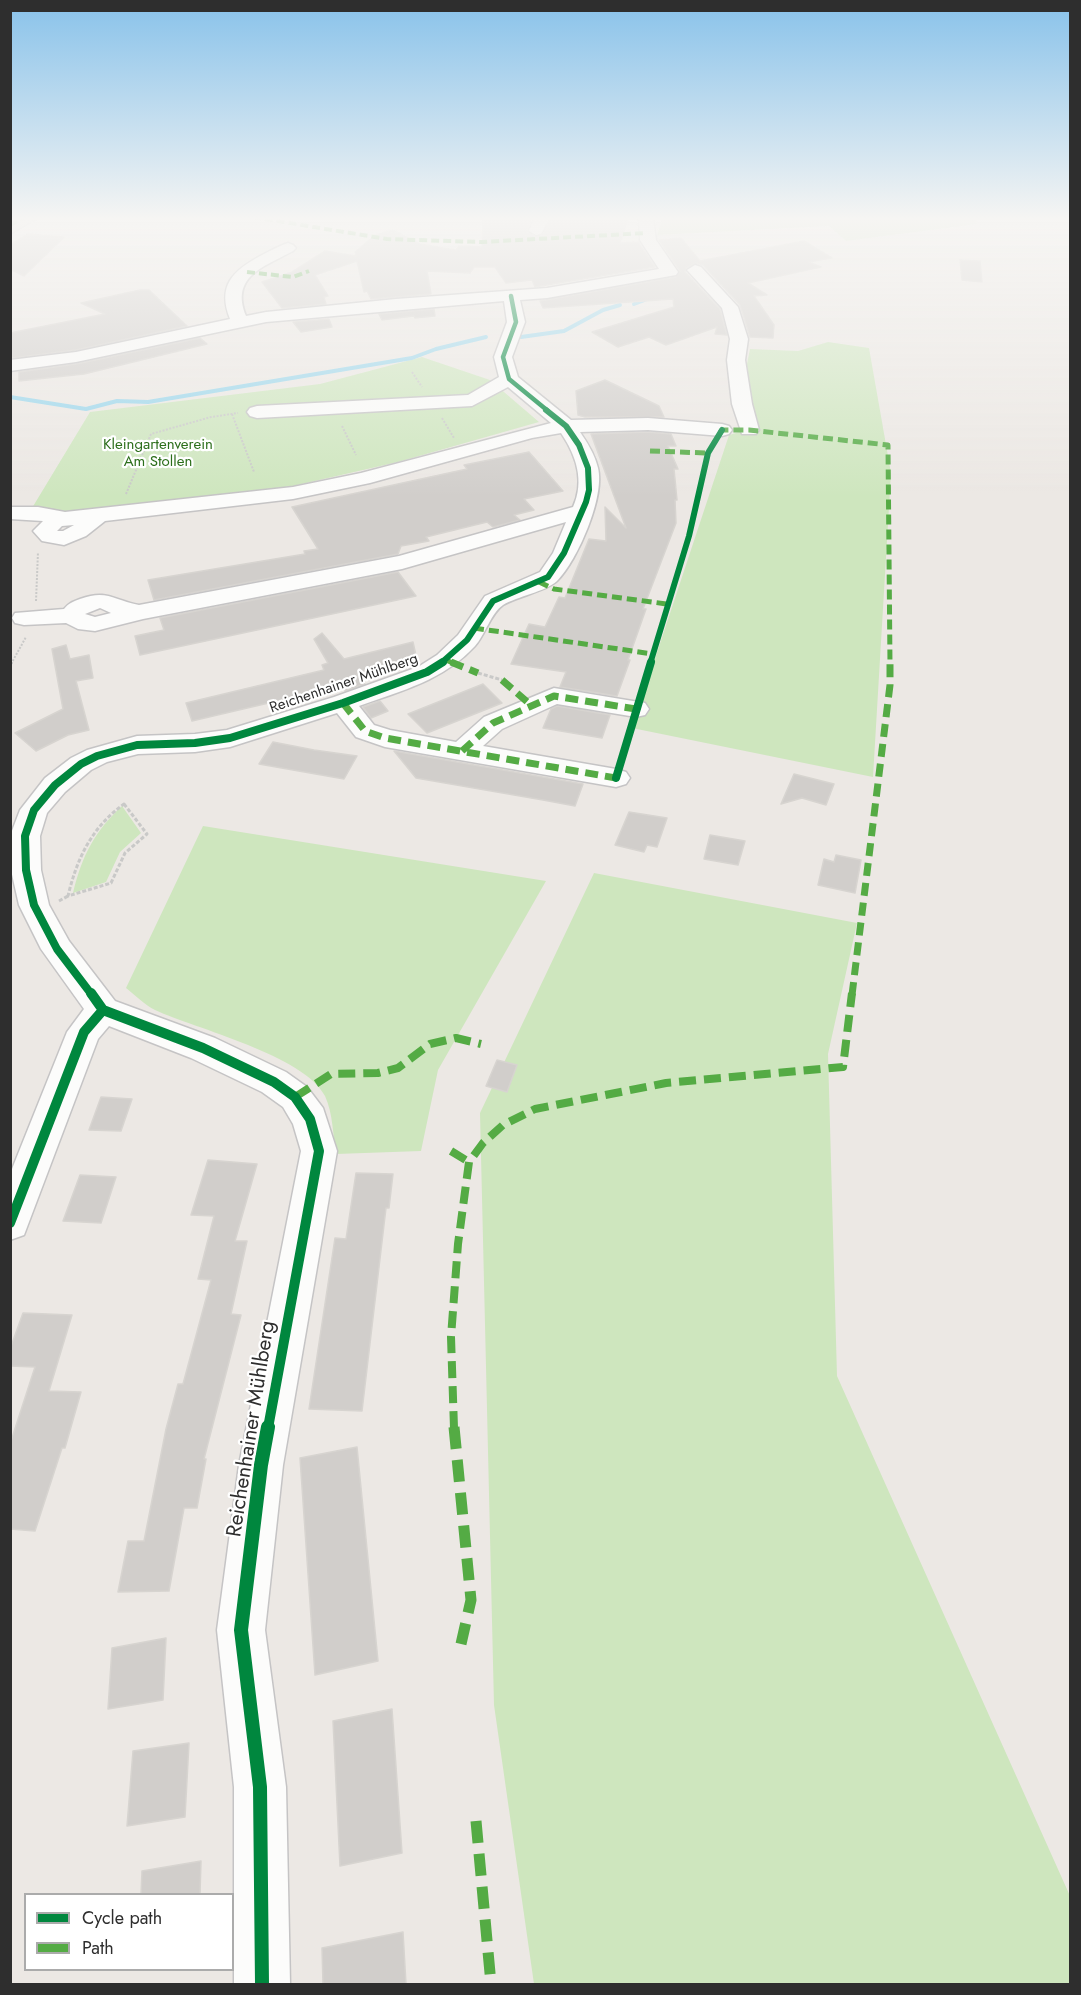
<!DOCTYPE html>
<html>
<head>
<meta charset="utf-8">
<style>
	body { margin:0 }
	#map { position:relative; width:1081px; height:1995px; overflow:hidden; background:#ece8e4; font-family:Jost,sans-serif }
	canvas { display:block }
	.frame { position:absolute; inset:0; border:12px solid #2e2e2e; pointer-events:none }
	.legend { position:absolute; left:24px; top:1893px; width:210px; height:78px; box-sizing:border-box; background:#fff; border:2px solid #ababab; margin:0; padding:8px 10px; list-style:none; font-size:18px; color:#2e2e2e }
	.legend li { display:flex; align-items:center; gap:12px; height:30px }
	.legend b { width:30px; border:2px solid #ababab }
</style>
</head>
<body>
<div id="map">
<canvas width="1081" height="1995"></canvas>
<div class="frame"></div>
<ul class="legend">
<li><b style="height:8px;background:#00873e"></b>Cycle path</li>
<li><b style="height:8px;background:#54ab44"></b>Path</li>
</ul>
</div>
<script>
const context = document.querySelector('canvas').getContext('2d');
context.lineJoin = 'round';
function fillPath(path, color) {
  context.fillStyle = color;
  context.fill(path, 'evenodd');
}
function trace(path, color, width, dash) {
  context.strokeStyle = color;
  context.lineWidth = width;
  context.lineCap = dash ? 'butt' : 'round';
  context.setLineDash(dash || []);
  context.stroke(path);
}
function write(font, color, halo, rows, align = 'center') {
  context.font = font + ' Jost,sans-serif';
  context.lineWidth = 4.5;
  context.setLineDash([]);
  context.textBaseline = 'middle';
  context.strokeStyle = halo;
  context.fillStyle = color;
  for (const [text, x, y, turn = 0] of rows) {
    context.save();
    context.translate(x, y);
    context.rotate((+turn || 0) * Math.PI / 180);
    context.textAlign = isNaN(turn) ? turn : align;
    if (halo) context.strokeText(text, 0, 0);
    context.fillText(text, 0, 0);
    context.restore();
  }
}
const green = new Path2D(`
	M663,217H976L977,224L846,241L829,226L657,235Z
	M828,342L869,348L891,473L873,777L632,728L729,435L743,431L745,374L750,349L798,351Z
	M422,357L490,380L539,422L398,462L293,486L78,513H29L90,412L320,384Z
	M122,806L141,833L120,852L106,882L73,893C82,856 94,832 122,806Z
	M203,826L546,881L438,1070L421,1151L336,1154C333,1136 333,1113 325,1096C304,1055 196,1029 155,1010C145,1005 135,995 126,988Z
	M594,873L857,923L828,1054L837,1376L1070,1896V1984H534L494,1705L480,1113Z`);
const stream = new Path2D(`
	M634,304L650,298
	M521,337L564,331L603,310L620,305
	M10,397L86,409L117,401L148,402L412,358L436,349L486,337`);
const building = new Path2D(`
	M483,217H532L527,232L536,237L543,235L552,217H629L620,243L638,242L655,267L535,287L532,280L506,283L495,267H474L470,273L427,271L431,294L371,299L367,291L364,292L357,261L315,275L328,296L324,297L326,304L282,308L262,282L292,272L325,251L356,256L355,252L375,235L393,230L420,244L456,250L459,246L482,247Z
	M28,234L64,237L24,276L10,269V245Z
	M681,238L700,261L804,241L832,258L809,262L821,267L748,283L767,295L754,296L774,325L773,338L750,337L740,305L703,265L696,263L686,268L685,272L720,309L727,335L715,334L717,327L666,345L649,337L618,347L592,332L674,307L673,299L543,308L540,301L676,277L680,271L659,240Z
	M960,260L980,261L982,282L962,280Z
	M140,290H149L187,326L76,350L12,358L10,333L105,314L81,303Z
	M434,309L435,316L415,318L414,316L382,320L379,314Z
	M329,319L332,327L301,332L293,322Z
	M200,338L207,344L84,374L19,381V372L76,364Z
	M605,380L659,406L664,417H585L578,415L576,391Z
	M648,432L671,434L676,446H668L678,469H674L677,500H675L676,523L643,609H646L628,660H630L617,696L560,687L566,672L511,664L529,624L545,627L559,597L565,598L589,539L606,541L605,507L626,528L591,434Z
	M529,452L563,491L524,499L534,510L514,515L520,520L493,527L487,522L426,537L429,541L401,546L398,554L154,600L148,580L305,554L304,551L318,549L292,507L467,469L464,465Z
	M398,572L416,596L140,655L135,636L164,630L160,618Z
	M322,633L344,659L413,642L417,660L357,675L365,684L345,691L341,686L192,721L186,703L324,670L322,665L328,663L314,639Z
	M66,645L70,659L89,655L93,678L76,681L89,730L68,735L36,751L15,733L63,709L52,649Z
	M483,684L502,703L427,733L408,714Z
	M380,701L388,711L371,718L363,707Z
	M557,706L610,715L602,738L543,728L551,709Z
	M273,742L314,750L357,756L344,779L259,764Z
	M394,751L583,784L575,806L543,800L416,778Z
	M794,774L834,784L826,805L802,798L781,804Z
	M629,812L667,818L657,847L647,845L644,852L615,845Z
	M710,835L745,841L738,865L704,859Z
	M836,855L861,860L855,893L818,885L824,859L834,862Z
	M497,1060L517,1065L507,1092L486,1086Z
	M101,1097L132,1099L121,1131L89,1130Z
	M208,1160L257,1164L235,1241H247L231,1314L241,1315L204,1459H206L197,1508H184L169,1591L118,1592L128,1541H144L166,1429L178,1384H183L211,1280L198,1279L214,1216L191,1215Z
	M356,1173L393,1174L389,1208H386L362,1411L309,1409L335,1238L346,1239Z
	M80,1175L116,1177L101,1223L63,1221Z
	M23,1313L72,1315L49,1391L81,1392L65,1448H62L35,1531L10,1529V1444L35,1367L10,1366V1349Z
	M357,1447L378,1661L315,1675L300,1458Z
	M166,1638L163,1700L108,1709L112,1648Z
	M392,1709L402,1853L340,1866L333,1721Z
	M189,1743L185,1817L127,1826L133,1751Z
	M201,1861L200,1894H141L142,1871Z
	M403,1932L406,1984H323L322,1948Z`);
const pathFar1 = new Path2D(`
	M412,372L422,387
	M232,414L254,472
	M442,418L454,438
	M342,426L356,455
	M126,494L151,434L211,417L238,413
	M36,601L38,552
	M11,664L26,637`);
const path = new Path2D(`
	M10,665L12,662
	M478,673L502,680
	M124,804L147,834L125,853L111,883L68,896C77,858 92,827 124,804Z
	M59,901L68,896`);
const minor = new Path2D(`
	M535,217H550L541,234L536,235L529,231Z
	M639,217H653L656,240L678,272L676,275L547,298L520,300L525,322L512,357L518,377L571,420L648,418L722,424L729,426L732,430L729,434L722,436L648,430L580,432C587,442 595,455 598,468C605,496 578,560 557,581C545,592 518,596 503,605C491,613 485,635 475,646C444,680 401,691 359,706L374,725L390,730L456,742L484,717L554,688L645,703L649,709L645,715L636,717L557,704L502,729L483,746L616,769L626,772L630,778L626,784L616,787L385,747L356,737L337,713L230,747L195,752L138,754L107,762L91,770L65,792L47,813L40,836L41,870L49,905L69,941L115,1001L215,1038L286,1072L307,1087L323,1108L337,1151L283,1465L265,1630L286,1787L290,1984H234V1787L217,1630L239,1465L301,1151L293,1124L283,1107L262,1092L191,1058L109,1026L98,1039L24,1235L10,1240V1174L67,1032L84,1009L41,949L19,905L11,870L10,836L20,810L45,778L71,758L87,750L137,736L195,734L227,730L334,697L418,667L437,655L458,635L485,596L540,572L553,553L566,522L402,569L143,619L95,631L78,629L66,623L24,625L15,623L12,618L15,613L64,609C69,603 72,602 80,599C107,589 113,600 139,605L399,556L573,507C585,481 576,455 561,433L532,438L370,483L293,499L105,521L86,536L64,545L42,541L33,531L43,521L10,519V507H38L65,512L293,487L361,473L551,423L508,387L472,406L257,418L250,416L247,412L250,408L257,406L468,395L499,377L494,357L507,322L504,301L266,322L76,362L10,371V360L76,352L230,319C217,286 232,271 262,255C270,251 279,246 288,243L293,245L296,248L293,251C264,267 230,276 246,316L266,312L396,299L547,288L659,269L640,240ZM74,525L63,531H57L62,526ZM100,608L111,613L95,617L85,614Z
	M695,265L701,267L738,307L748,339L745,360L752,404L759,430L756,434H742L732,404L727,360L730,339L722,308L687,270Z`);
const major = new Path2D(`
	M21,217H39L10,234V223Z`);
const quietFar4 = new Path2D(`
	M253,217L387,239L481,242L646,233
	M10,225L25,217
	M247,272L293,277L309,271`);
const quietFar3 = new Path2D(`
	M720,433L722,430H749L888,445L890,664
	M650,451L708,453
	M539,582L554,589L667,604
	M474,628L653,654
	M446,660L455,664`);
const quietFar2 = new Path2D(`
	M451,662L478,673
	M502,680L532,706
	M343,703L365,731L385,738L616,778L618,774
	M462,751L493,723L554,696L636,709
	M852,995L890,685V662`);
const quietFar1 = new Path2D(`
	M295,1097L331,1074L378,1073L398,1068L430,1044L456,1038L481,1044
	M451,1151L469,1162
	M454,1428L451,1337L458,1244L469,1162L483,1143L503,1125L535,1109L666,1083L843,1067L852,993`);
const quiet = new Path2D(`
	M454,1427L471,1600L461,1644
	M476,1821L491,1984`);
const cyclewayFar4 = new Path2D(`
	M511,296L516,322L503,357L509,379L548,411`);
const cyclewayFar3 = new Path2D(`
	M440,664L467,640L493,601L548,577L564,553L586,502L589,490L588,468L579,445L566,426L546,410
	M650,664L689,536L708,453L722,430`);
const cyclewayFar2 = new Path2D(`
	M616,778L651,662
	M92,995L57,949L34,905L26,870L25,836L34,810L55,785L81,764L97,756L137,745L195,743L230,738L343,703L427,672L443,662`);
const cyclewayFar1 = new Path2D(`
	M103,1010L203,1048L274,1082L295,1097L310,1119L319,1151L268,1428
	M10,1223L84,1032L103,1010L91,993`);
const cycleway = new Path2D(`
	M262,1984L260,1787L241,1630L261,1465L268,1427`);
const farParknames = [
	["Kleingartenverein",158,445],
	["Am Stollen",158,462]
];
const farStreetnames = [
	["Reichenhainer Mühlberg",344,684,-19]
];
const nearStreetnames = [
	["Reichenhainer Mühlberg",252,1429,-81]
];
fillPath(green, '#cee6be');
trace(stream, '#99d6ec', 4);
fillPath(building, '#d1cecb');
trace(building, '#d7d4d0', 1.5);
trace(minor, '#c5c4c5', 3);
trace(major, '#c6c5c4', 3);
trace(pathFar1, '#c9c9c8', 2, [2, 1.5]);
trace(path, '#c9c9c8', 3, [4, 2]);
fillPath(minor, '#fcfcfb');
fillPath(major, '#e8e4d6');
trace(quietFar4, '#54ab44', 4, [8, 4]);
trace(quietFar3, '#54ab44', 5, [10, 5]);
trace(quietFar2, '#54ab44', 7, [13, 7]);
trace(quietFar1, '#54ab44', 8, [17, 8]);
trace(quiet, '#54ab44', 11, [22, 11]);
trace(cyclewayFar4, '#00873e', 4.5);
trace(cyclewayFar3, '#00873e', 6);
trace(cyclewayFar2, '#00873e', 8);
trace(cyclewayFar1, '#00873e', 10);
trace(cycleway, '#00873e', 14);
const sky = context.createLinearGradient(0, 0, 0, 497);
sky.addColorStop(0, '#88c2ea');
sky.addColorStop(0.44, '#f6f5f3');
sky.addColorStop(1, '#f6f5f300');
context.fillStyle = sky;
context.fillRect(0, 0, 1081, 497);
write('15px', '#2c6e1b', '#fff', farParknames);
write('15px', '#2e2e2e', '#fff', farStreetnames);
write('21px', '#2e2e2e', '#fff', nearStreetnames);
</script>
</body>
</html>
